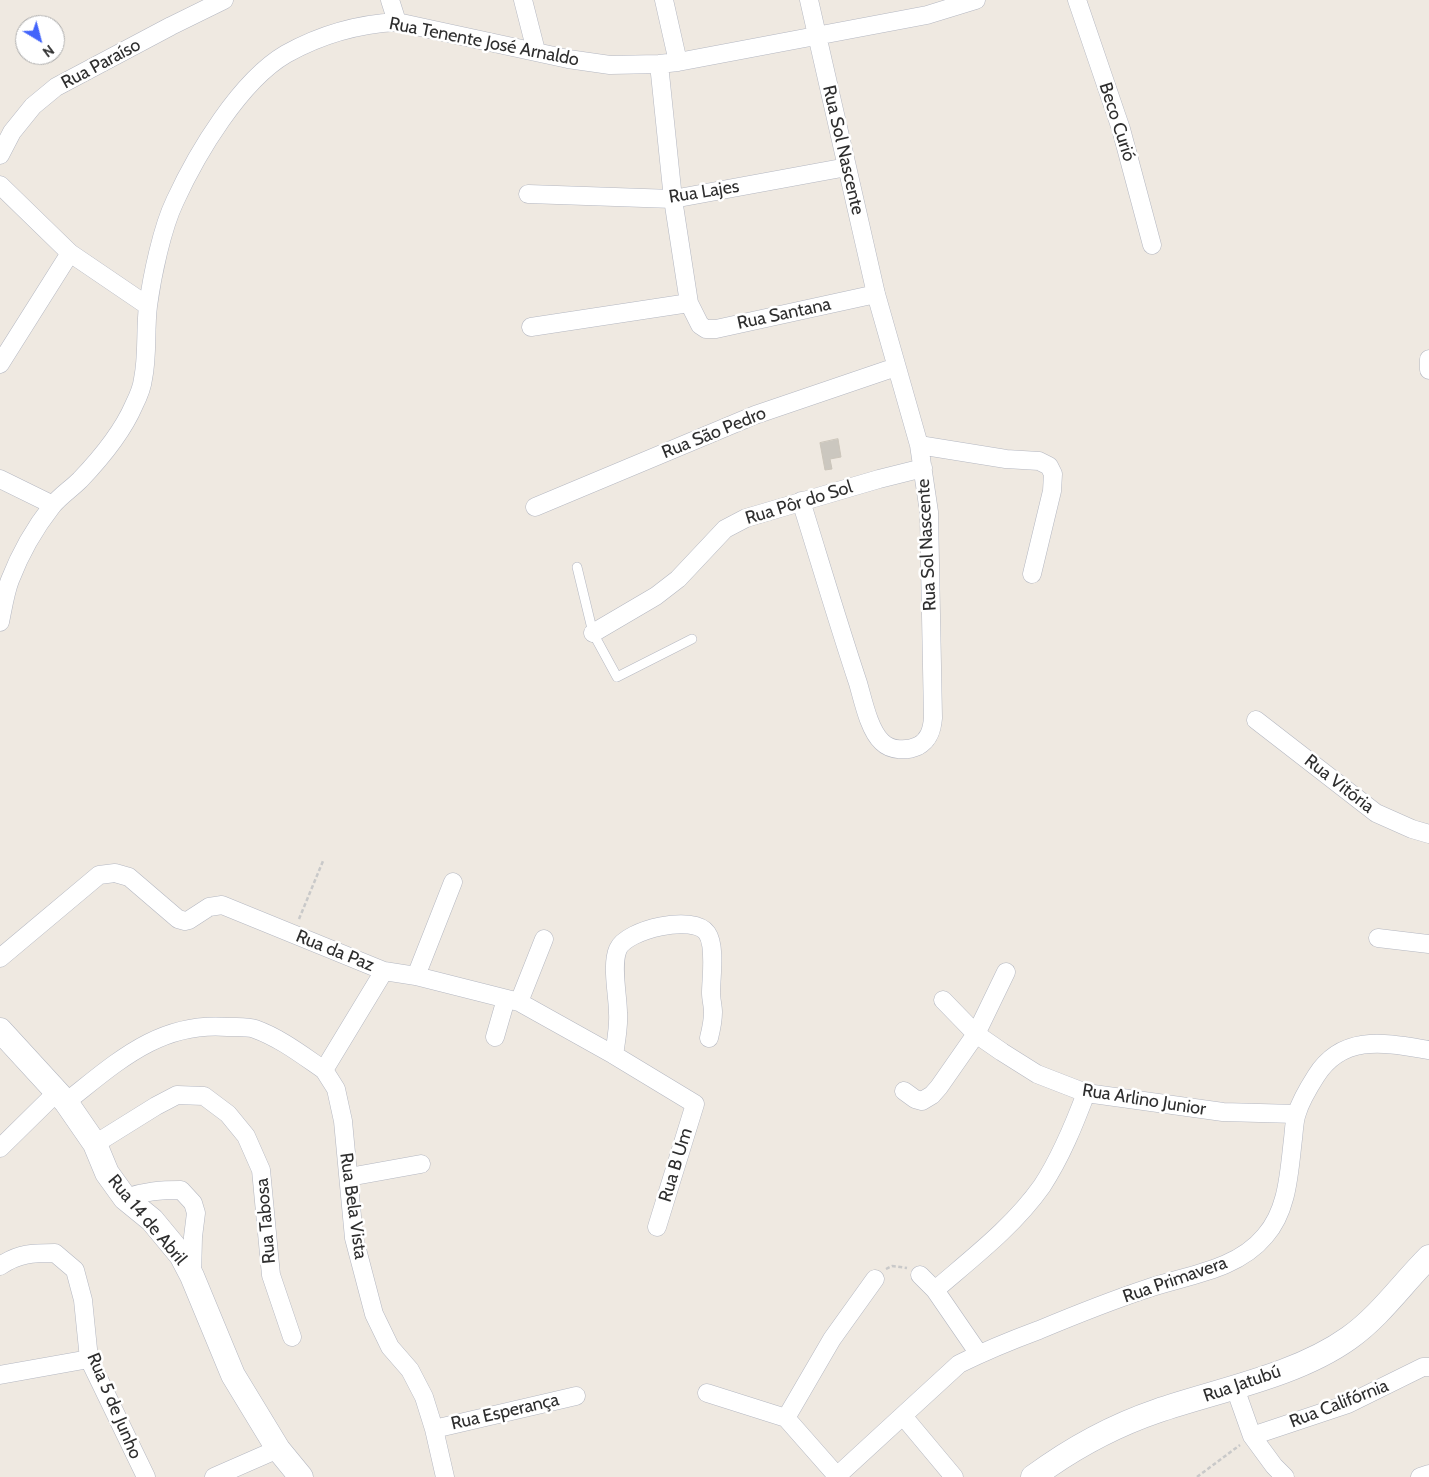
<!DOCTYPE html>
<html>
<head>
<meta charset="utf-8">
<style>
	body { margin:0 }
	#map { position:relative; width:1429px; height:1477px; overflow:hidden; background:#efe9e1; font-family:Cabin,sans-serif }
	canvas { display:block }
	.north { position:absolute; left:15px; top:15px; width:50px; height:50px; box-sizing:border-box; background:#fff; border:1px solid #ababab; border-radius:50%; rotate:143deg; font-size:14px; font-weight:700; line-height:20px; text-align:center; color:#2e2e2e }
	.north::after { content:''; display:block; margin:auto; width:18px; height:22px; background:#4264fb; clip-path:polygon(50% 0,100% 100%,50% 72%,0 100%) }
</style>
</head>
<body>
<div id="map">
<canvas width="1429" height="1477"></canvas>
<div class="north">N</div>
</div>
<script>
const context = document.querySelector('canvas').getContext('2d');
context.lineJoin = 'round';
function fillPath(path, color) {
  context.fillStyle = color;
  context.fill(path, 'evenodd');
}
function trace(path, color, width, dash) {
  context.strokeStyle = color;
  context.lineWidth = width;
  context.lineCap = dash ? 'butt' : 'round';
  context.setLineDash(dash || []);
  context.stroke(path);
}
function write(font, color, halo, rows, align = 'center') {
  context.font = font + ' Cabin,sans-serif';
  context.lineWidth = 5;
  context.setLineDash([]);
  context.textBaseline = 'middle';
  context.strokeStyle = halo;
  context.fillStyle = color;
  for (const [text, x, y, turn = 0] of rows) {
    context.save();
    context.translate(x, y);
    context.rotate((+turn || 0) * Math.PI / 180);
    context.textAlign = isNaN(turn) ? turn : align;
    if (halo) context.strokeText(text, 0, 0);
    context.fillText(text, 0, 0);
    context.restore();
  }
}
const building = new Path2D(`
	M838,439L841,457L830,459L832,469L825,470L820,443Z`);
const path = new Path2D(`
	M299,919L323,861
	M886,1269L892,1266L907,1268
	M1197,1477L1240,1445`);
const lane = new Path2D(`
	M577,567L593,633L617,677L692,639`);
const street = new Path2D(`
	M390,0L397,22
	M523,0L536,51
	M664,0L678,62
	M1077,0L1121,129L1152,245
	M659,64L673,199L689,303L700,325L706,329H716L876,294
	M0,155L12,132L33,106L56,87L171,26L224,0
	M0,185L70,253L148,306
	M528,194L673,199L847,167
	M531,327L689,303
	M1429,359V370
	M0,364L70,253
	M919,445L1006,459L1039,461L1049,466L1053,474L1052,491L1032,574
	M0,479L53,505
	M801,501C820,562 838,623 858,683C863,700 869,730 882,742C891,751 907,751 918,746C929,740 932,730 933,718L929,512L919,445L876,294L809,0
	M535,507L755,415L896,367
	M0,622C3,608 5,593 10,580C20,554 34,529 52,506C60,496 71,489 80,480C101,458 122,433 134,405C138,397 142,388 143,379C148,355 145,330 148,306C152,276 162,228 175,201C197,153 240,81 286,54C320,35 358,24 397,22L568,59L610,65L659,64L678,62L927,15L976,0
	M593,633L656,596L678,579L725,529L746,518L879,479L923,468
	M1256,720L1376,813L1412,829L1429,834
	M1378,938L1429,944
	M0,958L99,875L115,873L129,877L178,919L185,921L189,920L209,907L222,905L384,971L416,976L519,1002L614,1055L695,1104L657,1227
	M384,971L324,1070L336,1089L343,1121L354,1238L374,1314L390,1347L410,1370L424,1397L434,1429L445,1477
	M416,976L453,882
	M943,1000L976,1034L1002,1052L1037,1074L1086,1093L1223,1112L1296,1114
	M519,1002L544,939
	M495,1037L506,999
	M614,1055C616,1041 619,1027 618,1013C618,996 611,965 618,949C627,929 694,914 707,933C716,946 711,978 711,993C711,999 713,1006 713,1012C713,1021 711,1030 709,1038
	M904,1091L915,1099L922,1101L932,1095L939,1087L976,1034L1006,972
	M66,1102C116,1063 159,1021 228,1027C236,1027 247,1026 255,1029C280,1038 302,1055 324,1070
	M95,1144L156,1106L177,1095L204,1096L228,1114L246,1136L261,1170L271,1275L292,1337
	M0,1148L57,1092
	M349,1177L421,1164
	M125,1198C145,1191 161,1190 181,1190L193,1203L196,1213L193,1237L192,1276
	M0,1266C19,1253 33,1253 55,1253L75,1270L83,1300L89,1359L146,1477
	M920,1275L935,1290L979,1354
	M935,1290C972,1258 1013,1227 1042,1186C1061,1157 1074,1125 1086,1093
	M0,1375L89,1359
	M1235,1388L1252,1436L1274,1466L1285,1477
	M707,1393L786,1418L837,1476
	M903,1416L954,1477
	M786,1418L832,1339L875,1279
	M434,1429L576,1396
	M1252,1436L1348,1404L1423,1367H1429
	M214,1477L278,1449
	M836,1477L959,1364C985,1351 1012,1340 1039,1330C1075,1315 1110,1301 1146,1289C1186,1275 1236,1271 1265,1236C1288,1210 1289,1172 1293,1139C1294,1131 1294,1121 1297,1113C1301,1100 1309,1087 1316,1076C1343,1033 1386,1043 1429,1050
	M1420,1477L1429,1474`);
const secondary = new Path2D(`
	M0,1030L66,1102L95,1144L107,1173L125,1198L152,1220L181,1255L192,1276L233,1375L278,1449L301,1477
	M1033,1477C1071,1449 1113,1426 1157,1411C1218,1390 1296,1376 1349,1338C1380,1316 1402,1284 1429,1257`);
const streetNames = [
	["Rua Tenente José Arnaldo",484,42,11],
	["Rua Paraíso",101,64,-28],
	["Beco Curió",1117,122,72],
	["Rua Sol Nascente",843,150,77],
	["Rua Lajes",704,192,-9],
	["Rua Santana",784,314,-12],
	["Rua São Pedro",714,433,-22],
	["Rua Pôr do Sol",799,503,-17],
	["Rua Sol Nascente",927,545,-93],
	["Rua Vitória",1339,784,38],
	["Rua da Paz",335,951,22],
	["Rua Arlino Junior",1144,1100,9],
	["Rua B Um",676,1165,-73],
	["Rua Bela Vista",353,1206,82],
	["Rua 14 de Abril",147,1220,50],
	["Rua Tabosa",266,1221,-95],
	["Rua Primavera",1175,1280,-19],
	["Rua Jatubú",1242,1384,-19],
	["Rua Califórnia",1339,1404,-21],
	["Rua 5 de Junho",114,1406,67],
	["Rua Esperança",505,1412,-13]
];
fillPath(building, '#cbc7bf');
trace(building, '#cbc5ba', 1);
trace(lane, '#b4b7c1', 10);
trace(street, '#b4b7c1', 19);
trace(secondary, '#b4b7c1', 25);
trace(path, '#c9c9c9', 2.5, [4, 2.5]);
trace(lane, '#fff', 9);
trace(street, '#fff', 18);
trace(secondary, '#fff', 24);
write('18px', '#2e2e2e', '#fff', streetNames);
</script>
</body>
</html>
